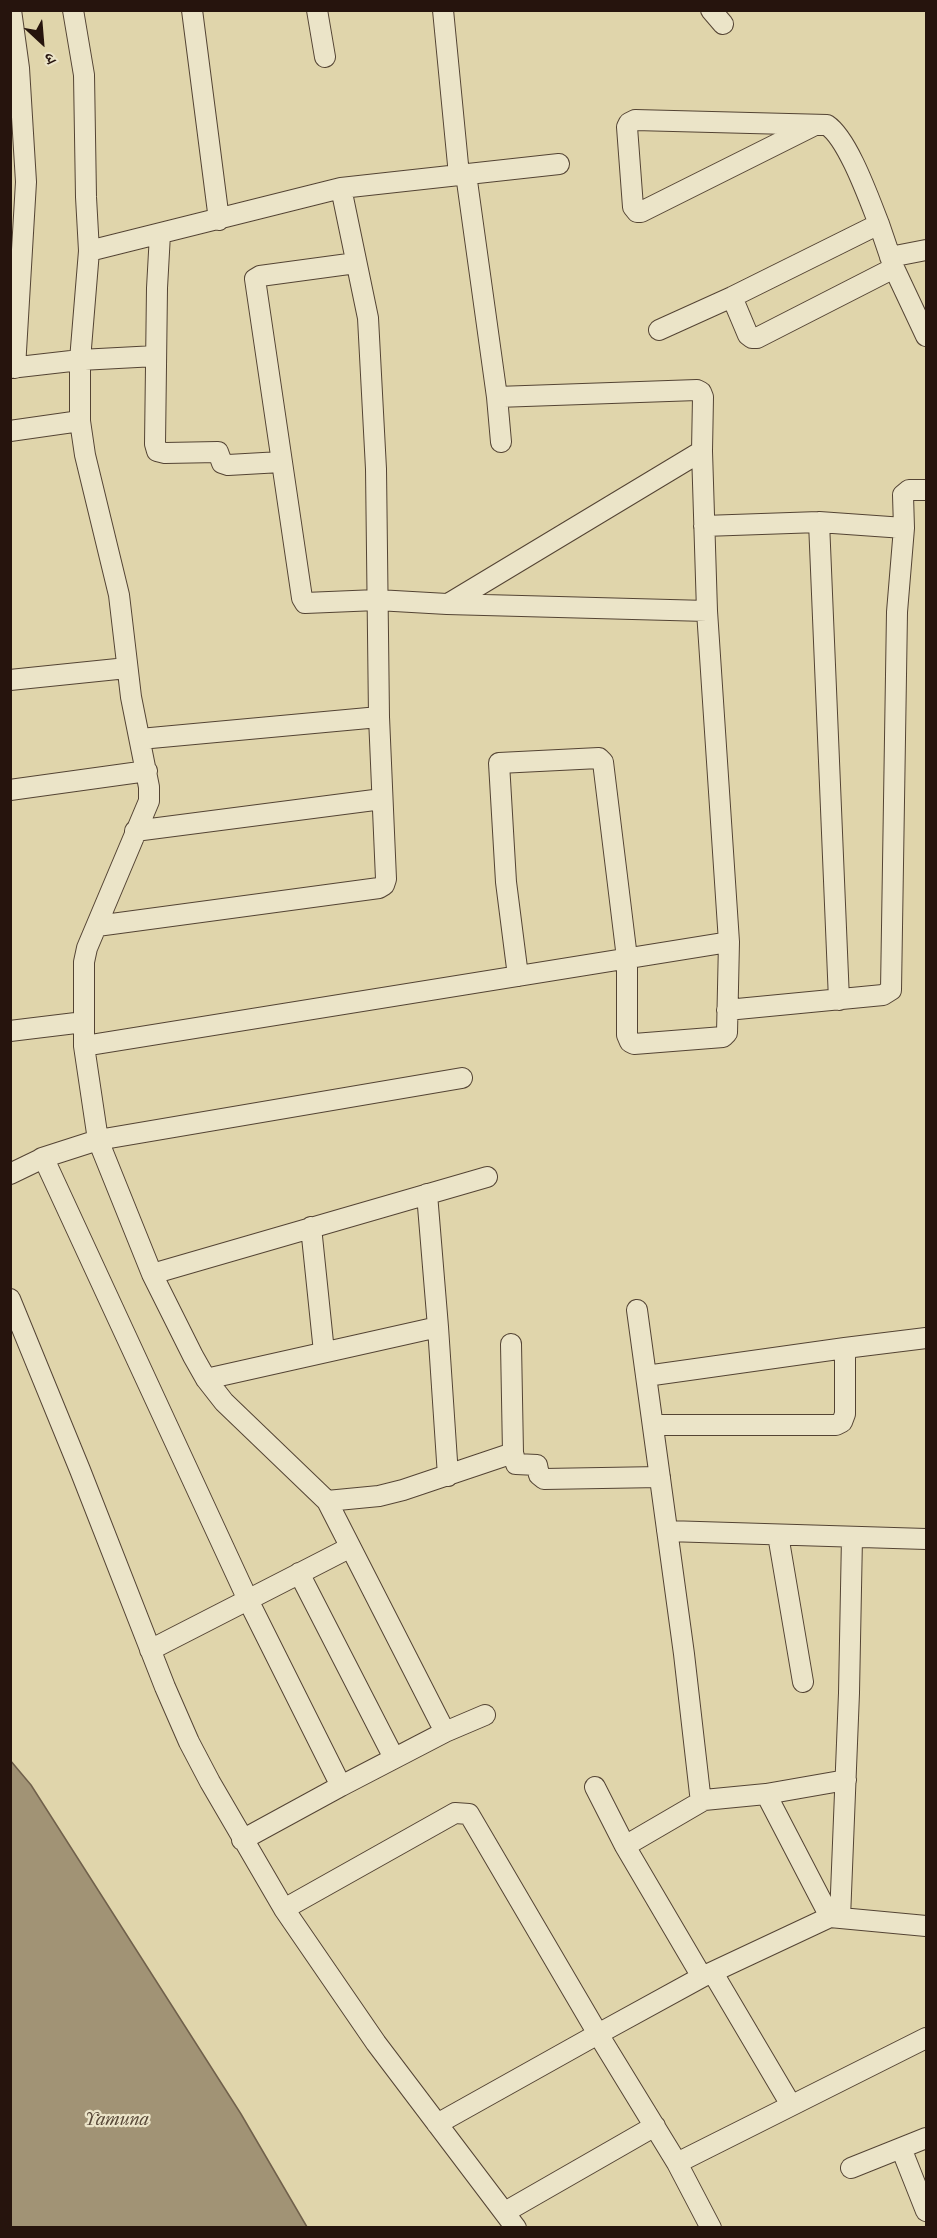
<!DOCTYPE html>
<html>
<head>
<meta charset="utf-8">
<style>
	body { margin:0 }
	#map { position:relative; width:937px; height:2238px; overflow:hidden; background:#e0d5ab; font-family:"IM FELL French Canon","Noto Serif Devanagari",serif }
	canvas { display:block }
	.frame { position:absolute; inset:0; border:12px solid #26140d; pointer-events:none }
	.north { position:absolute; left:12px; top:12px; width:60px; height:60px; -webkit-text-stroke:4px #ebe4c8; paint-order:stroke; rotate:154deg; font-size:16px; font-weight:700; line-height:24px; text-align:center; color:#26140d }
	.north::after { content:''; display:block; margin:auto; width:21px; height:27px; background:#26140d; clip-path:polygon(50% 0,100% 100%,50% 72%,0 100%) }
</style>
</head>
<body>
<div id="map">
<canvas width="937" height="2238"></canvas>
<div class="frame"></div>
<div class="north">उ</div>
</div>
<script>
const context = document.querySelector('canvas').getContext('2d');
context.lineJoin = 'round';
function fillPath(path, color) {
  context.fillStyle = color;
  context.fill(path, 'evenodd');
}
function trace(path, color, width, dash) {
  context.strokeStyle = color;
  context.lineWidth = width;
  context.lineCap = dash ? 'butt' : 'round';
  context.setLineDash(dash || []);
  context.stroke(path);
}
function write(font, color, halo, rows, align = 'center') {
  context.font = font + ' "IM FELL French Canon",serif';
  context.lineWidth = 4.5;
  context.setLineDash([]);
  context.textBaseline = 'middle';
  context.strokeStyle = halo;
  context.fillStyle = color;
  for (const [text, x, y, turn = 0] of rows) {
    context.save();
    context.translate(x, y);
    context.rotate((+turn || 0) * Math.PI / 180);
    context.textAlign = isNaN(turn) ? turn : align;
    if (halo) context.strokeText(text, 0, 0);
    context.fillText(text, 0, 0);
    context.restore();
  }
}
const water = new Path2D(`
	M10,1760L31,1785L241,2114L307,2227H11Z`);
const minor = new Path2D(`
	M11,10L19,68L26,182L15,368
	M73,10L84,75L86,197L89,251L80,360V421L85,455L119,595L131,697L149,787V801L87,948L84,962V1046L98,1140L152,1274L193,1356L206,1379L224,1402L327,1501L445,1732
	M192,10L219,220
	M317,10L325,57
	M443,10L459,175
	M711,10L723,24
	M815,125L641,212H637L633,207L627,127L629,123L635,120L827,125C848,139 869,199 879,224
	M466,174L497,397L501,442
	M160,234L157,288L155,444L157,451L165,453L218,452L222,463L228,465L281,462
	M89,251L341,188L559,164
	M890,257L926,250
	M356,263L260,276L255,279L302,598L305,603L377,600L447,604L707,611
	M732,297L748,335L752,338H757L894,268L926,336
	M659,330L732,297L879,224L894,268
	M10,368L80,360L156,356
	M497,397L697,390L701,392L703,397L702,451L707,611L729,942L727,1033L723,1037L634,1044L630,1042L627,1035V958L603,762L599,758L499,763L506,882L518,976
	M10,431L80,421
	M819,522L839,1000
	M704,526L819,522L904,528
	M448,604L702,451
	M10,680L127,668
	M140,739L379,717
	M10,790L147,771
	M135,831L382,799
	M97,926L379,888L384,885L386,879L379,717L376,469L368,318L341,188
	M727,1010L883,995L891,990L897,612L904,528L903,495L909,490H926
	M10,1031L84,1022
	M84,1046L729,942
	M42,1158L98,1140L462,1078
	M10,1174L39,1160L42,1158L45,1161L248,1600L341,1786L242,1840
	M311,1227L324,1352
	M152,1274L487,1177
	M10,1299L80,1470L165,1687L189,1742L210,1782L284,1909L376,2043L516,2228
	M637,1310L684,1654L700,1794L704,1800
	M438,1327L448,1476
	M511,1344L513,1453L516,1464L537,1465L539,1475L544,1479L660,1477
	M646,1376L845,1348L926,1338
	M206,1379L438,1327L427,1194
	M653,1425H836L842,1422L845,1414V1348
	M327,1501L379,1496L403,1490L513,1453
	M667,1531L926,1539
	M778,1535L803,1682
	M299,1573L394,1758
	M150,1650L349,1548
	M341,1786L445,1732L485,1715
	M595,1787L625,1846
	M766,1794L846,1780
	M284,1909L455,1813L469,1814L598,2034L677,2163L711,2228
	M840,1918L849,1693L852,1537
	M713,1973L791,2105
	M702,1977L625,1846L704,1800L766,1794L830,1917
	M437,2124L598,2034L702,1977L830,1917L926,1926
	M901,2148L926,2211
	M677,2163L926,2038
	M851,2168L926,2138
	M505,2212L655,2126`);
const waterNames = [
	["Yamuna",117,2121]
];
fillPath(water, '#a19375');
trace(water, '#70604b', 1.5);
trace(minor, '#544434', 22);
trace(minor, '#ebe4c8', 20);
write('italic 18px', '#574737', '#ebe4c8', waterNames);
</script>
</body>
</html>
